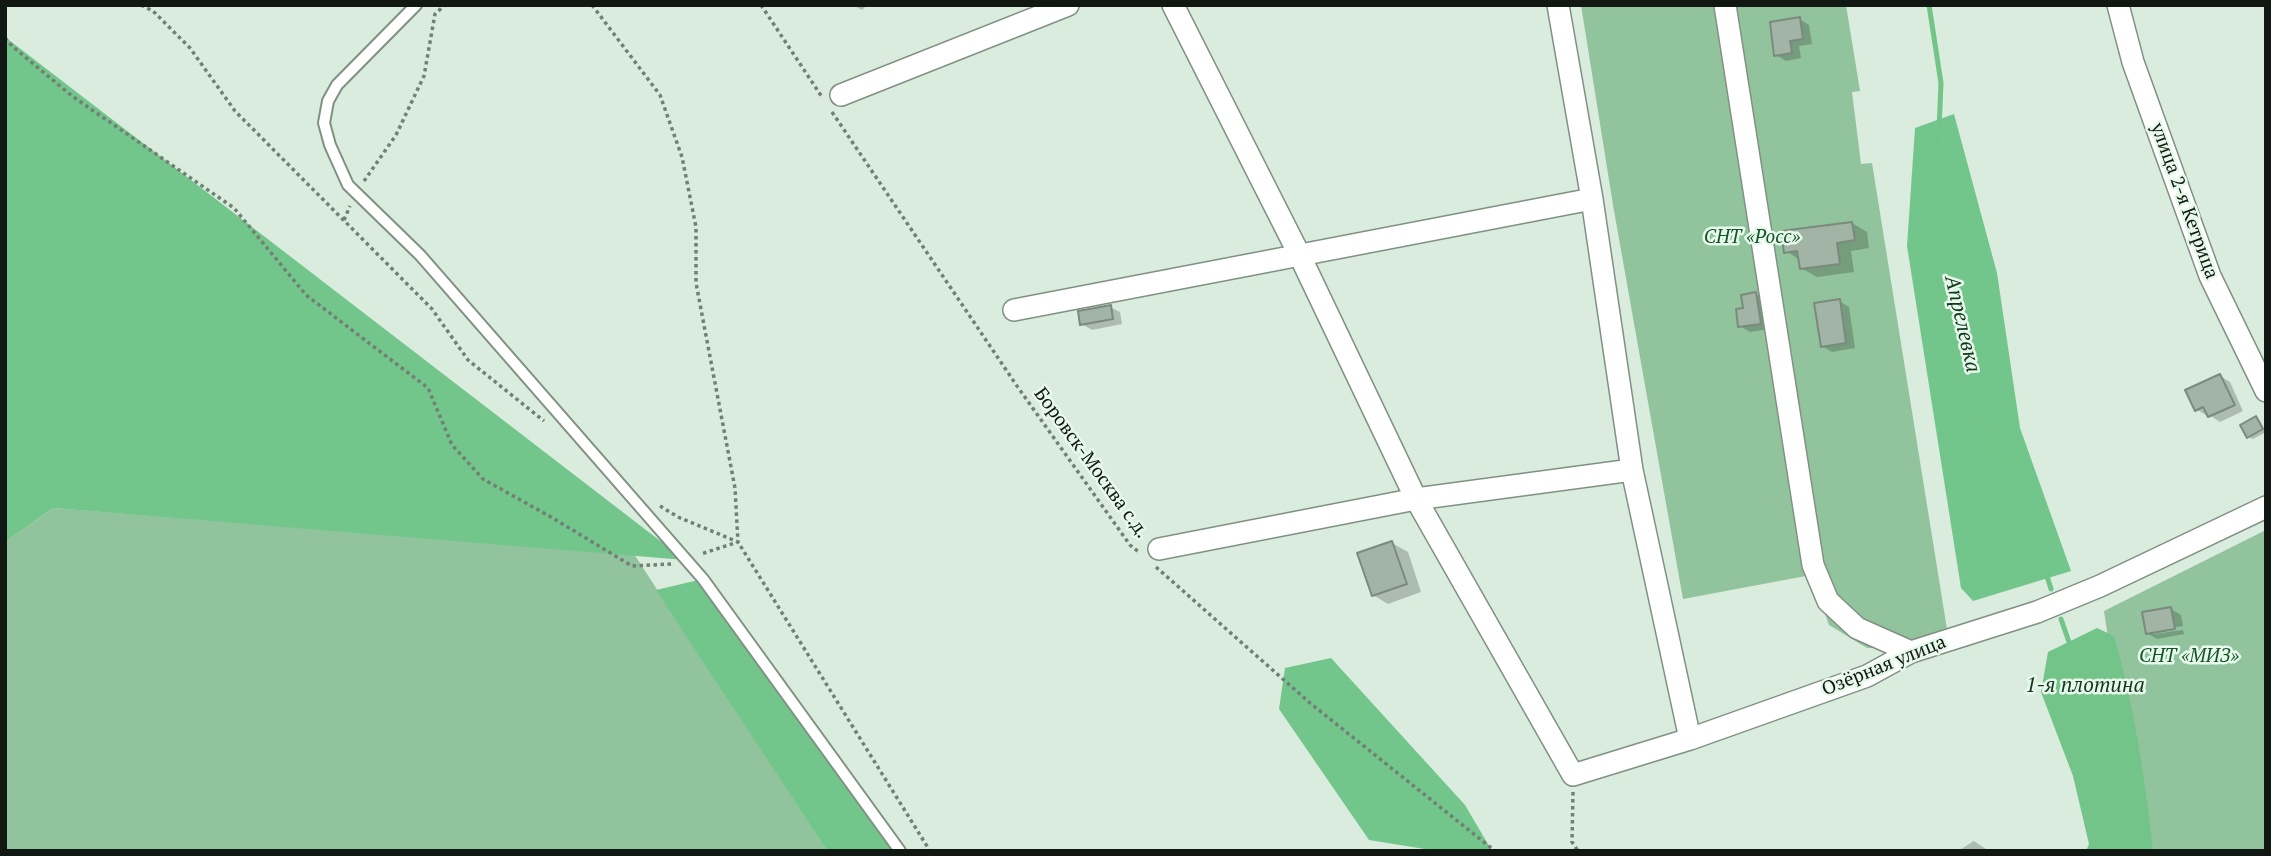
<!DOCTYPE html>
<html>
<head>
<meta charset="utf-8">
<style>
	body { margin:0 }
	#map { position:relative; width:2271px; height:856px; overflow:hidden; background:#d9ecdd; font-family:"PT Serif",serif }
	canvas { display:block }
	.frame { position:absolute; inset:0; border:7px solid #111712; pointer-events:none }
</style>
</head>
<body>
<div id="map">
<canvas width="2271" height="856"></canvas>
<div class="frame"></div>
</div>
<script>
const context = document.querySelector('canvas').getContext('2d');
context.lineJoin = 'round';
function fillPath(path, color) {
  context.fillStyle = color;
  context.fill(path, 'evenodd');
}
function trace(path, color, width, dash) {
  context.strokeStyle = color;
  context.lineWidth = width;
  context.lineCap = dash ? 'butt' : 'round';
  context.setLineDash(dash || []);
  context.stroke(path);
}
function write(font, color, halo, rows, align = 'center') {
  context.font = font + ' "PT Serif",serif';
  context.lineWidth = 5;
  context.setLineDash([]);
  context.textBaseline = 'middle';
  context.strokeStyle = halo;
  context.fillStyle = color;
  for (const [text, x, y, turn = 0] of rows) {
    context.save();
    context.translate(x, y);
    context.rotate((+turn || 0) * Math.PI / 180);
    context.textAlign = isNaN(turn) ? turn : align;
    if (halo) context.strokeText(text, 0, 0);
    context.fillText(text, 0, 0);
    context.restore();
  }
}
const green = new Path2D(`
	M1581,5H1846L1860,91L1852,92L1861,164L1872,163L1950,648H1867L1829,625L1811,575L1683,599L1613,205Z
	M53,508L634,554L827,851H5V542Z
	M2266,530V851H2140L2104,611Z`);
const forest = new Path2D(`
	M5,37L685,560L53,508L5,542Z
	M1954,114L1997,273L2020,428L2071,571L1973,601L1961,588L1907,246L1915,128Z
	M703,579L892,851H827L656,590Z
	M1331,658L1465,805L1492,851H1437L1369,840L1279,709L1285,668Z`);
const water = new Path2D(`
	M2097,628L2114,636C2134,706 2145,778 2153,851H2086L2089,844L2073,776L2041,692L2048,652Z`);
const shadow = new Path2D(`
	M853,5H867L862,10Z
	M1799,19L1809,25L1812,44L1799,46L1801,58L1786,61L1776,55Z
	M1852,223L1867,232L1869,248L1851,251L1854,272L1817,277L1801,268L1800,260L1786,251Z
	M1756,294L1766,300L1771,329L1750,332L1740,326L1745,310Z
	M1839,301L1849,307L1855,348L1832,352L1822,346Z
	M1110,307L1120,312L1122,324L1092,330L1082,324Z
	M2220,376L2230,382L2243,411L2220,422L2208,414L2206,415L2196,409Z
	M2256,418L2260,421L2266,432L2253,439L2249,437Z
	M1392,543L1408,552L1421,592L1388,604L1373,595Z
	M2171,609L2181,615L2183,626L2154,631V634L2183,630L2184,634L2157,639L2147,633Z
	M1974,841L1989,851H1958Z`);
const stream = new Path2D(`
	M1929,5L1941,83L1933,270L1960,384L2018,484L2051,589
	M2061,619L2069,642`);
const building = new Path2D(`
	M1800,17L1803,39L1790,41L1792,53L1774,56L1770,22Z
	M1852,222L1855,240L1837,243L1840,264L1800,269L1797,251L1784,253L1781,231Z
	M1756,292L1761,324L1738,327L1736,309L1743,308L1741,295Z
	M1840,299L1846,343L1821,347L1814,303Z
	M1111,305L1113,319L1080,325L1078,311Z
	M2220,374L2235,405L2208,417L2203,407L2195,411L2185,390Z
	M2256,416L2263,429L2247,438L2240,425Z
	M1392,541L1407,584L1372,596L1357,553Z
	M2171,607L2175,629L2146,634L2142,612Z`);
const path = new Path2D(`
	M141,5L153,11L190,48L235,111L432,309L468,360L544,421
	M592,5L660,95L682,157L696,227V283L735,488L738,542L701,554
	M761,5L822,97
	M5,38L12,46L72,96L234,208L306,295L428,388L452,445L483,479L551,517L632,566L671,564
	M832,112L1017,386L1130,545L1140,553
	M364,181L396,135L424,76L435,14L445,5
	M344,220L350,206
	M660,506L678,517L738,542L930,851
	M1156,567L1310,703L1495,851
	M1573,792L1572,842L1578,851`);
const service = new Path2D(`
	M416,5L337,85L328,101L324,123L330,145L348,185L420,255L703,579L900,851`);
const minor = new Path2D(`
	M1173,5L1299,254L1416,499L1573,775L1690,739L1867,676L1911,652L2037,612L2100,586L2266,507
	M1558,5L1592,199L1632,470L1690,739
	M1725,5L1813,565L1828,601L1857,628L1911,652
	M2118,5L2133,62L2210,276L2266,391
	M841,95L1068,5
	M1014,310L1592,199
	M1159,549L1416,499L1632,470`);
const streetNames = [
	["улица 2-я Кетрица",2184,201,70],
	["Боровск-Москва с.д.",1091,463,54],
	["Озёрная улица",1884,666,-22]
];
const parkNames = [
	["СНТ «Росс»",1752,238],
	["СНТ «МИЗ»",2189,657]
];
const waterNames = [
	["Апрелевка",1962,324,77],
	["1-я плотина",2085,686]
];
fillPath(green, '#91c39d');
fillPath(forest, '#73c68b');
fillPath(water, '#72c489');
fillPath(shadow, '#0003');
trace(stream, '#72c489', 5);
fillPath(building, '#a2b4a6');
trace(building, '#7a8b7d', 2);
trace(service, '#809183', 14);
trace(minor, '#809183', 24);
trace(path, '#727f75', 3.5, [3.5, 3.5]);
trace(service, '#fff', 10);
trace(minor, '#fff', 21);
write('19px', '#111712', '#e7f9ea', streetNames);
write('italic 19px', '#16532c', '#e7f9ea', parkNames);
write('italic 21px', '#13371f', '#e7f9ea', waterNames);
</script>
</body>
</html>
